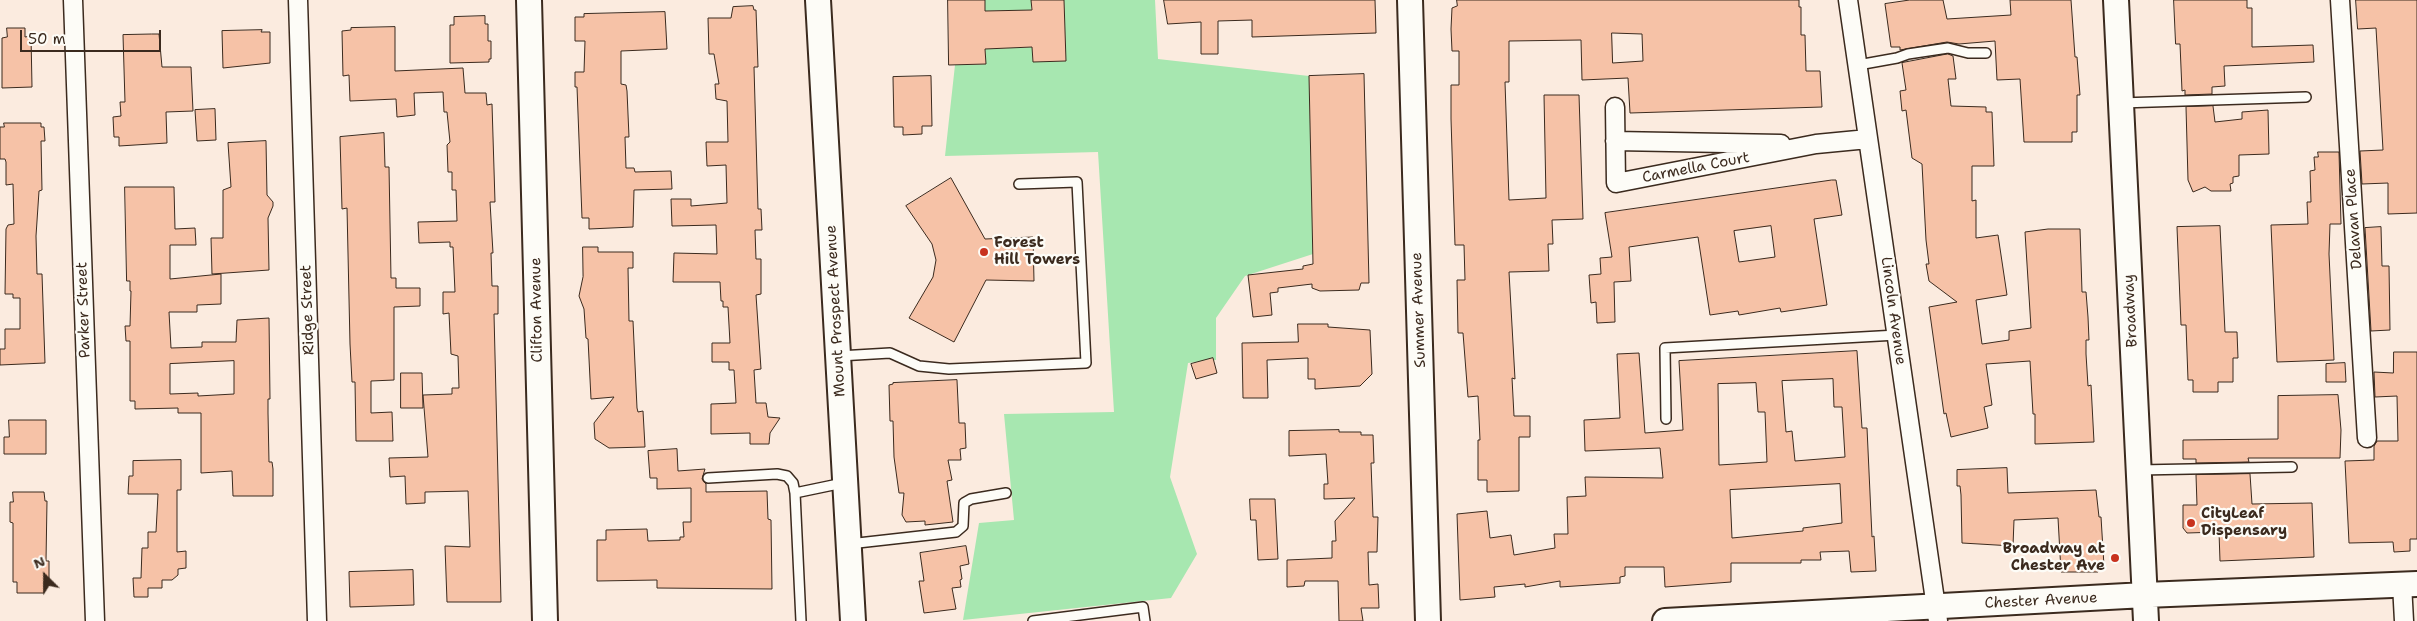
<!DOCTYPE html>
<html>
<head>
<meta charset="utf-8">
<style>
	body { margin:0 }
	#map { position:relative; width:2417px; height:621px; overflow:hidden; background:#fbebdf; font-family:"Shantell Sans",sans-serif }
	canvas { display:block }
	.north { position:absolute; left:20px; top:551px; width:50px; height:50px; -webkit-text-stroke:4px #fdfcf7; paint-order:stroke; rotate:337deg; font-size:14px; font-weight:700; line-height:20px; text-align:center; color:#3b2a1e }
	.north::after { content:''; display:block; margin:auto; width:18px; height:22px; background:#3b2a1e; clip-path:polygon(50% 0,100% 100%,50% 72%,0 100%) }
	.scale { position:absolute; left:20px; top:30px; width:141px; height:22px; box-sizing:border-box; border:2px solid #3b2a1e; border-top:0; padding-left:6px; font-size:15px; line-height:18px; white-space:nowrap; color:#3b2a1e; -webkit-text-stroke:4px #fdfcf7; paint-order:stroke }
</style>
</head>
<body>
<div id="map">
<canvas width="2417" height="621"></canvas>
<div class="north">N</div>
<div class="scale">50 m</div>
</div>
<script>
const context = document.querySelector('canvas').getContext('2d');
context.lineJoin = 'round';
function fillPath(path, color) {
  context.fillStyle = color;
  context.fill(path, 'evenodd');
}
function trace(path, color, width, dash) {
  context.strokeStyle = color;
  context.lineWidth = width;
  context.lineCap = dash ? 'butt' : 'round';
  context.setLineDash(dash || []);
  context.stroke(path);
}
function write(font, color, halo, rows, align = 'center') {
  context.font = font + ' "Shantell Sans",sans-serif';
  context.lineWidth = 4.5;
  context.setLineDash([]);
  context.textBaseline = 'middle';
  context.strokeStyle = halo;
  context.fillStyle = color;
  for (const [text, x, y, turn = 0] of rows) {
    context.save();
    context.translate(x, y);
    context.rotate((+turn || 0) * Math.PI / 180);
    context.textAlign = isNaN(turn) ? turn : align;
    if (halo) context.strokeText(text, 0, 0);
    context.fillText(text, 0, 0);
    context.restore();
  }
}
const green = new Path2D(`
	M984,0H1031V10L983,11Z
	M1064,0H1155L1158,59L1309,76L1313,254L1245,276L1216,318V360L1188,363L1170,477L1197,554L1171,598L963,620L979,523L1014,520L1004,414L1114,412L1098,152L945,156L955,65L986,64L985,49L1032,47L1033,62L1066,61Z`);
const building = new Path2D(`
	M948,0H985V11L1032,10L1031,0H1064L1066,61L1033,62L1032,47L985,49L986,64L949,65Z
	M1164,0H1375L1376,33L1252,37V20L1218,21V54H1201V22L1168,24Z
	M1457,0H1799V7H1801V35H1805L1806,71H1820L1822,107L1630,113L1628,78L1582,80L1581,40L1509,41V82H1505L1509,200L1546,198L1544,95H1579L1583,219L1552,220L1553,244H1548L1549,271L1509,272L1515,379L1512,378L1514,416H1530V437H1519V491L1487,492V480H1478V440H1480L1478,396L1468,397L1463,333H1458L1457,280H1465L1464,245H1455L1451,119V85H1459V51H1452L1451,29L1452,8L1457,6ZM1612,33L1642,34L1643,61L1613,63Z
	M1910,0H1943L1947,19L2011,15L2010,0H2071L2075,57H2077L2080,95H2077V132H2072V142H2024L2020,79L1997,80L1995,41L1959,44L1947,42L1900,50V47H1891L1885,4Z
	M2174,0H2247V8H2252V47L2313,45L2314,62L2224,66L2225,86L2212,87V94L2185,95V90L2182,91L2180,44H2176Z
	M2356,0H2417V213L2388,214V183L2362,184L2360,151L2383,150L2376,28L2358,29Z
	M753,6L754,10H756L758,67H754L758,209H761L762,230H755L756,259H761V294L756,295L761,369L754,370L756,403H766L768,417L780,418L770,433L769,444H750V433L711,434V404L736,403L734,370H729V362H712V343H730L728,307H723V301H721L720,282H673L674,253L717,254L716,225L672,226L671,199H691V206L727,203L726,165L707,166L706,142H728L727,101L716,99L715,84H719L714,54H709L708,18H731L733,7Z
	M665,12L667,49L621,51V84L626,85L627,91L629,137H625L626,168H634L635,172L671,171L672,189L634,190L633,227L589,229V218H582L577,87H575V72H584L585,41H575V17H584V14Z
	M485,16V24H488V41H491V59H489V62L450,63V25H454V17Z
	M395,27V71L463,68L465,93H486L487,105L492,104L495,202H490L493,253H491L492,286H498V314H494L501,602H447L445,546L470,547L468,491L425,492V503L406,504L405,476L390,477L389,458L428,457L423,395L452,394V388H459L458,356L451,354L449,313L443,314V292H455L453,247H450V242L419,243L418,222L457,221L456,190H452V172H448L447,145L450,142L447,112H444L443,92L414,93L415,115L397,117L396,99L350,101L349,75L343,76L342,31L351,30V28Z
	M7,28H25V37L31,36L32,87L2,88V38L7,37Z
	M262,30L261,32H270V63L223,68L222,31Z
	M152,34H159L162,67H191L193,111L166,112L167,143L119,146V137H114L113,117L121,116L120,102H125L123,35Z
	M1948,54L1953,56L1956,79H1948L1951,106L1986,107V112H1992L1994,166H1972V201L1976,200V238L1998,235L2007,295L1976,300L1982,344L2009,340V331L2031,328L2025,232L2048,229H2080L2082,292H2086L2088,317L2089,340H2086V354L2088,386L2091,385L2094,442L2035,444V414H2033L2030,361L1986,364L1992,405L1984,407L1988,428L1951,437L1946,413L1944,414L1929,307L1957,302L1929,281L1926,264H1929L1926,240L1922,164L1912,158L1906,110L1902,111L1900,91L1906,90L1902,63Z
	M1364,74L1369,283H1361L1359,290L1320,291L1312,288V284L1278,288V292L1270,293L1272,315L1253,317L1248,275L1303,269V266L1313,264L1309,76Z
	M931,76L932,126H922V134L903,135V127H894L893,77Z
	M2213,106L2215,122L2242,119V112L2268,110L2269,154L2239,155V176L2233,177V183L2230,184L2231,191H2211L2205,187L2193,192L2188,180L2186,107Z
	M215,109L216,140L197,141L195,110Z
	M4,123H41V127H44L45,141H41L42,190L39,191L36,236L37,274H42L45,363L0,365V349H5V329H20V298H13V294H5L6,229L8,225L14,224L13,184L6,185V162L5,159H0V127H4Z
	M384,133L385,167H389L391,278H396V288H420V306L394,307V380L371,381V413L392,412L393,441H356L355,382H352L350,344L347,208L342,209L340,137Z
	M266,141L267,195L273,202V206L268,218L269,270L212,274L211,238H223V190L231,187L228,143Z
	M2318,152H2339L2341,224H2330L2329,254L2334,360L2277,362L2271,225L2308,224L2307,202H2311L2310,171L2315,170L2314,157H2318Z
	M951,178L985,239L1033,237L1034,281L986,280L954,342L909,318L933,277L936,260L932,244L906,206Z
	M1832,180H1836L1842,215L1814,219L1827,305L1781,312L1780,308L1739,315L1738,311L1710,315L1698,237L1629,247L1631,281L1614,282L1615,322L1597,323L1596,302L1591,303L1589,275L1601,274L1600,258L1612,257L1605,213ZM1771,226L1775,257L1739,262L1734,231Z
	M125,187H174L175,229L195,228L196,245H170V279L221,274V304L197,305V312H169L171,348L202,347V342H236L237,320L269,318L270,399H268V413L269,462H272L273,469V496H233L232,471L201,473V413H178V408L135,409V401H130V341H126L125,326H130L131,291H130V281H127ZM234,361V394L198,396V393L170,394V364Z
	M2220,226L2225,332H2237L2238,358H2233V382H2218V392H2193V380H2188L2186,325H2181L2177,227Z
	M2381,227L2382,266H2389L2390,330L2371,331L2365,228Z
	M583,247H598V252H633V268H628L629,321H633L637,408L638,412L643,411L645,447L609,448L595,439L594,423L614,397L591,399L588,339L586,338L584,309L579,296L583,277Z
	M1298,324H1328V327L1370,330L1372,374L1360,386L1315,389V379H1308V358L1267,360L1268,398H1243L1242,343L1298,342Z
	M1857,351L1862,428H1867L1872,537L1874,536L1876,571L1851,572L1849,551L1820,552L1821,560H1801V563H1731V582L1665,587L1664,567H1625V576L1620,577V583L1560,587V581L1525,587V584L1494,587L1495,597L1460,600L1457,514L1487,511L1490,538L1511,535L1514,555L1555,548L1554,534H1568L1567,497L1586,496L1585,477L1663,478L1660,448L1585,451L1584,420L1620,418L1617,354L1639,353L1645,433L1683,430L1679,361ZM1833,379L1834,407H1842L1845,457L1795,461L1792,431L1786,432L1782,381ZM1756,383L1758,412H1765L1767,462L1719,465L1718,384ZM1840,484L1842,523L1803,528V531L1732,538L1730,490Z
	M2394,352H2417V539H2410V551L2394,552L2393,542L2349,543L2345,461L2374,460V446L2377,441H2398L2397,396L2375,397L2374,372L2393,373Z
	M1213,358L1217,373L1196,379L1191,364Z
	M2345,363L2346,382H2326V364Z
	M401,373H422L423,408H401Z
	M957,380L959,423H965L966,448L960,449L961,460H948L952,480L947,481L953,522L925,525V521L906,522L902,515L904,493H899L894,457L893,421H890L889,385L893,384V383Z
	M2338,395L2341,430L2340,458H2248L2249,462L2196,463V459H2183V440L2278,439V396Z
	M9,420H46V454H4V437H9Z
	M1339,430V432H1361V435H1373L1374,463H1371L1373,517H1378L1377,552H1368L1369,585L1378,584L1379,608H1361L1363,621H1339L1338,581H1305L1304,586L1287,587V560L1332,558V541H1336L1335,521L1355,498L1324,499V484H1328L1326,454L1289,456V431Z
	M677,449L678,471L705,469L702,479L706,484V492L767,491L768,519L771,520L772,589L657,588V580L597,581V540H606V530L647,529L648,541L680,540V537H684L683,522H691V488L657,489V478H650L648,451Z
	M181,460V490H177V552L186,551V568L178,569V575L172,580H162V588H148V597H134L133,578H141L142,548H148V532H156L158,494H128L129,476H133V461Z
	M2007,468L2008,493L2096,490L2099,517H2101L2104,566L2098,572H2061L2058,518L2014,520L2013,546L1962,543L1961,495L1960,486H1957V470Z
	M2250,474L2252,504L2312,503L2314,557L2220,561L2219,532L2187,533L2183,528V505H2197L2196,475Z
	M13,492H44L45,501H47L46,561H49V582H44V593H17V582H13V523L10,522V502H13Z
	M1250,499H1275L1278,559L1258,560L1256,520H1251Z
	M966,546L969,564L960,566L962,579L960,580L961,587L952,588L956,609L924,613L919,581H924L920,553Z
	M413,570L414,605L350,607L349,572Z`);
const lane = new Path2D(`
	M1858,65L1897,58L1908,54L1948,48L1968,53H1986
	M2121,103L2306,97
	M839,356L890,353L919,366L949,369L1086,363L1077,182L1019,184
	M1666,419L1665,348L1897,335
	M2139,470L2292,467
	M708,478L777,474L787,476L793,483L795,493
	M849,544L956,532L963,526L964,503L971,499L1006,493
	M801,621L795,493L843,483
	M1033,621L1143,607L1145,621`);
const street = new Path2D(`
	M73,0L95,621
	M298,0L317,621
	M1848,0L1938,621
	M2340,0L2367,438
	M1615,107L1616,183L1816,144L1868,139
	M1615,141L1781,144
	M2402,584L2404,621`);
const secondary = new Path2D(`
	M529,0L545,621
	M818,0L853,621
	M1410,0L1428,621
	M2116,0L2146,621
	M1665,621L2145,595L2417,584`);
const markers = [
	[984,252,5,"#c8321e"],
	[2191,523,5,"#c8321e"],
	[2115,558,5,"#c8321e"]
];
const streetNames = [
	["Carmella Court",1696,168,-11],
	["Delavan Place",2354,219,-94],
	["Parker Street",84,310,-92],
	["Ridge Street",308,310,-92],
	["Clifton Avenue",537,310,-91],
	["Summer Avenue",1419,310,-92],
	["Mount Prospect Avenue",836,311,-93],
	["Lincoln Avenue",1893,311,82],
	["Broadway",2131,311,-93],
	["Chester Avenue",2041,601,-3]
];
const poiNames = [
	["Forest",994,243],
	["Hill Towers",994,260],
	["CityLeaf",2201,514],
	["Dispensary",2201,531],
	["Broadway at",2105,549,"right"],
	["Chester Ave",2105,566,"right"]
];
fillPath(green, '#a7e7b0');
fillPath(building, '#f6c2a7');
trace(building, '#3b2a1e', 1);
trace(lane, '#3b2a1e', 12);
trace(street, '#3b2a1e', 21);
trace(secondary, '#3b2a1e', 28);
trace(lane, '#fdfcf7', 9);
trace(street, '#fdfcf7', 18);
trace(secondary, '#fdfcf7', 24);
for (const [x, y, r, color] of markers) {
  const dot = new Path2D();
  dot.arc(x, y, r, 0, 2 * Math.PI);
  context.fillStyle = color;
  context.fill(dot);
  trace(dot, '#fdfcf7', 2);
}
write('15px', '#3b2a1e', '#fdfcf7', streetNames);
write('bold 15px', '#3b2a1e', '#fdfcf7', poiNames, 'left');
</script>
</body>
</html>
